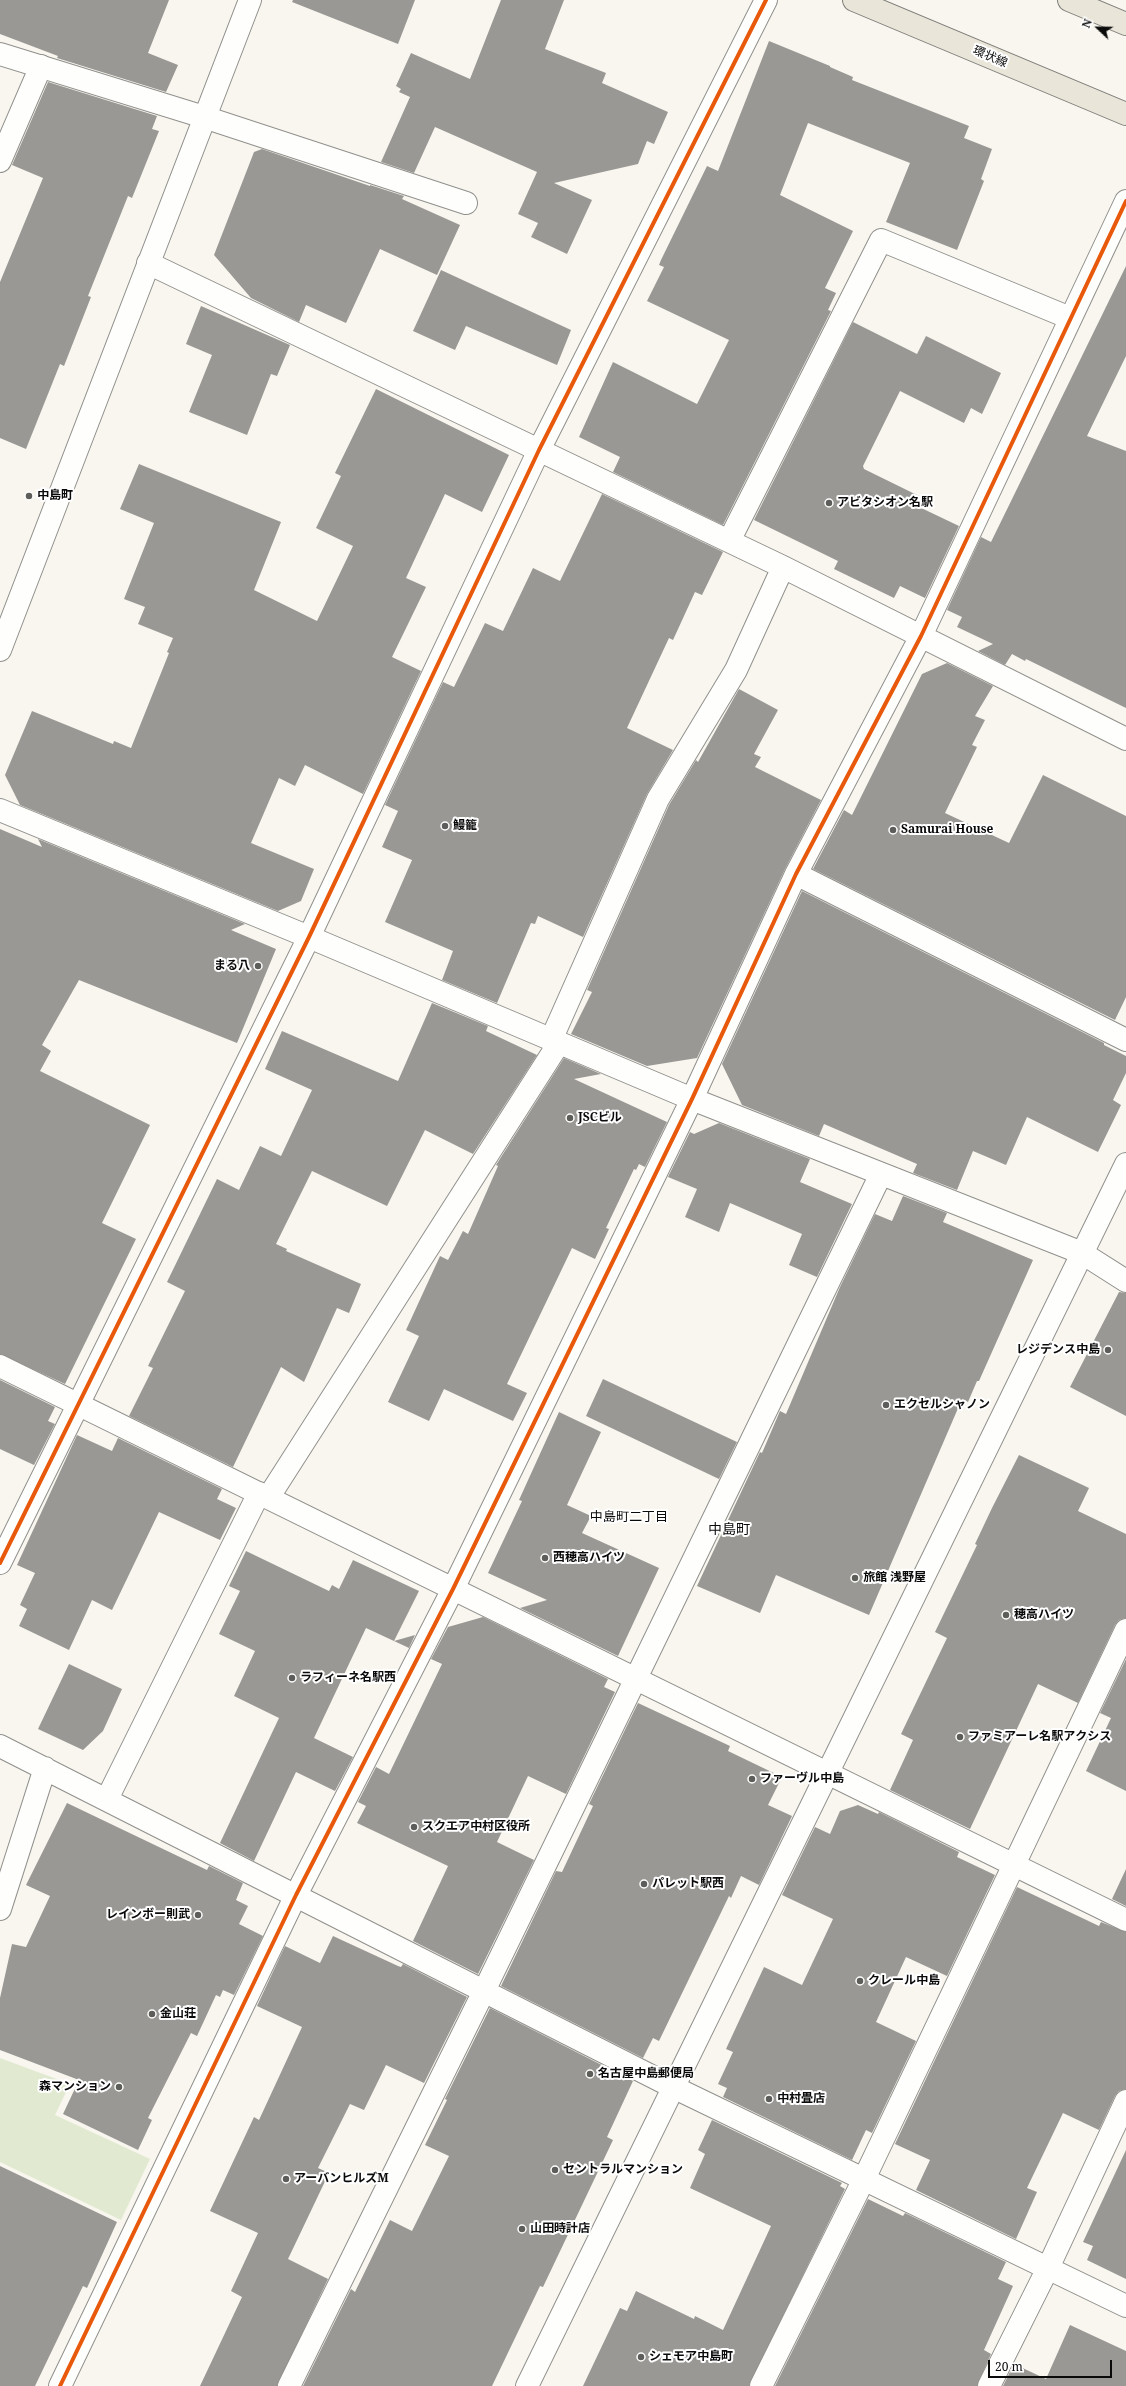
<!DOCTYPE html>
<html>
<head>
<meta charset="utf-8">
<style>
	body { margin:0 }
	#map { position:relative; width:1126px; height:2386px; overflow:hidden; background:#f8f6ee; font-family:"Noto Serif",serif }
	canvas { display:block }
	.north { position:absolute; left:1078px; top:8px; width:40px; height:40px; -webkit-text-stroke:3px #fff; paint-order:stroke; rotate:292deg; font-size:11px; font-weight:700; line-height:16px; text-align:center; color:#0a0a0a }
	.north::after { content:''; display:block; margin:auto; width:14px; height:18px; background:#0a0a0a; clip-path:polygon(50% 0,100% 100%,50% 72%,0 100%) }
	.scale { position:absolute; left:988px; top:2360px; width:124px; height:18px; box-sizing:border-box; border:2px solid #0a0a0a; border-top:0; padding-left:5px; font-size:12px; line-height:14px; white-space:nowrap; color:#0a0a0a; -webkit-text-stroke:3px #fff; paint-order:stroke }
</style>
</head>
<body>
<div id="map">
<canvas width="1126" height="2386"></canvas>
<div class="north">N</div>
<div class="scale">20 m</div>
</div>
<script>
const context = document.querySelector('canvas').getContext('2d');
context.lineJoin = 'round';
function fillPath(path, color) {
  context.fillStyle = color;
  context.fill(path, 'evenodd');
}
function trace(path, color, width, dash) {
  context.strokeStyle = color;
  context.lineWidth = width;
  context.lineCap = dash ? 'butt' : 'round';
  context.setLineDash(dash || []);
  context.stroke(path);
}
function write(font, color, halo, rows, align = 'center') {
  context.font = font + ' "Noto Serif","Noto Sans JP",serif';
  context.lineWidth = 4;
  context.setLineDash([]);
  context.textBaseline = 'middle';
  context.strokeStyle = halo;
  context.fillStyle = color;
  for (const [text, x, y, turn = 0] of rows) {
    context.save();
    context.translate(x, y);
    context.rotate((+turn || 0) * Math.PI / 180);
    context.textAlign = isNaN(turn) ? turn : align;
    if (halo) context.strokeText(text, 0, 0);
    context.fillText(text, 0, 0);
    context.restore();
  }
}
const green = new Path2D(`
	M0,2058L70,2084L55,2115L150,2159L121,2220L0,2162Z`);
const building = new Path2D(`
	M0,0H169L148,53L178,65L166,92L57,58L58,56L0,34Z
	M293,0H415L398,44L292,2Z
	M501,0H564L545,49L606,73L602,83L668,112L654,144L647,141L638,164L554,183L592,200L567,254L531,237L538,223L518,214L537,172L435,127L414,173L381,162L410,97L399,92L401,89L396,86L411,53L470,79Z
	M769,41L830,66V67L853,77L852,80L969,126L964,138L992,149L981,179L984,181L957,250L886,222L910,163L808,123L780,195L853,231L825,288L836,293L828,310L831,311L723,525L613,472L620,457L579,437L613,362L697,404L729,340L647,301L664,267L659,265L661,260L707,166L718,171Z
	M48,82L157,116L152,129L159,131L132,198L128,196L88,296L91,297L64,366L60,364L26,449L0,438V282L43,178L12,165Z
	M262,149L370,186V185L404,196L402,199L460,225L437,275L380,249L346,323L306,305L299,322L251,298L214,255L254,152Z
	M1126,266V356L1087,436L1126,451V708L1026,659L1025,661L1012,654L1005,665L978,651L993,644L957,627L962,617L947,610L981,537L991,542Z
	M441,270L571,330L557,365L466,326L455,350L413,331Z
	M201,306L290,345L277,376L271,374L247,435L189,412L212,355L186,344Z
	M853,322L917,354L926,336L1001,373L982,414L971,408L964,423L900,391L863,466L864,469L919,496L915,505L959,526L925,598L900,586L894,598L834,569L838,561L754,520Z
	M376,389L509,455L482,512L445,494L406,578L426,587L392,657L421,671L363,794L305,765L295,786L279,778L251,843L314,869L301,901L278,911L20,805L5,775L32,711L113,744L114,741L131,748L169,653L167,652L173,638L138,624L145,607L124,599L154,523L120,509L139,464L281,522L254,590L317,621L353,546L316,528L341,476L335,473Z
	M602,494L723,552L702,595L695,592L673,640L669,638L627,728L673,750L647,794L583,937L538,916L535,924L531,923L497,1003L442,980L453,951L385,922L412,860L382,847L398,811L385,805L443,682L454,687L485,623L503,631L533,568L560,581Z
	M947,663L993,686L975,716L985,720L972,745L977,747L945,813L1009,843L1043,775L1126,816V997L1115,1020L813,869L844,810L852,815L922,674Z
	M739,689L778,710L754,754L761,757L755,767L821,800L785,869L697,1058L647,1066L571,1034L592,992L587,990L669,805L696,760L698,762Z
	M0,829L42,847L38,839L245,924L231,930L276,949L237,1043L79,980L42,1045L51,1051L40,1071L150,1125L102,1223L136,1239L65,1384L0,1354Z
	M802,891L1104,1043V1045L1126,1056V1073L1113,1100L1121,1105L1098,1152L1027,1117L1006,1165L973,1151L957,1190L913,1173L917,1164L824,1124L819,1136L742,1105L722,1064Z
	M432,1003L488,1026L486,1031L537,1055L473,1154L425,1130L387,1206L312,1171L276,1244L287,1249L286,1251L361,1284L349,1313L337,1308L304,1382L281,1367L233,1467L129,1416L153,1368L148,1366L185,1291L167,1282L217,1179L239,1190L260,1146L281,1156L312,1090L265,1069L282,1031L398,1081Z
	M564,1058L601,1074L574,1079L667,1122L645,1167L639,1164L636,1170L634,1169L606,1228L609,1229L595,1259L572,1248L507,1384L527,1393L513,1421L444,1389L429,1421L388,1402L419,1336L406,1330L440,1256L448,1260L463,1231L468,1234L498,1166L496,1165Z
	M719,1123L810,1159L800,1182L852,1204L817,1277L789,1265L802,1234L730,1203L719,1232L685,1217L697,1189L668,1177L690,1132L694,1134Z
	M903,1196L947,1213L943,1222L1033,1260L979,1381H977L968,1402L962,1399L869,1615L776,1575L760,1613L697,1586L760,1452L762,1453L780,1411L786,1414L840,1287L875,1214L892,1221Z
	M1119,1292L1126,1293V1416L1070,1387Z
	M603,1379L737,1442L719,1479L586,1416Z
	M0,1380L55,1407L48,1421L55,1424L34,1465L0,1449Z
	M559,1412L601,1432L567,1505L591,1516L582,1533L659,1568L618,1656L520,1608L547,1600L488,1573L522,1501L519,1500Z
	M77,1435L112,1451L118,1438L222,1489L217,1499L236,1508L220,1540L159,1512L112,1610L92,1600L69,1650L19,1626L27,1609L20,1605L35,1573L17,1565Z
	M1019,1455L1089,1488L1078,1511L1126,1534V1618L1119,1620L1115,1625L1078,1703L1038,1684L970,1829L890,1790L913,1740L901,1734L947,1638L935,1632L977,1545L975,1544L992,1508Z
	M246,1551L329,1591L332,1585L339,1589L353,1560L419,1591L394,1641L415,1635L409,1648L366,1628L314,1738L353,1757L335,1791L296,1772L254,1861L220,1843L279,1718L234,1696L255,1651L219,1634L240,1591L229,1586Z
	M483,1617L608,1679L604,1687L615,1692L566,1794L528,1776L497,1842L534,1860L478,1974L413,1941L448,1866L357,1823L366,1806L358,1802L376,1767L389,1774L442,1664L431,1659L448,1627Z
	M1126,1659V1791L1086,1771L1111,1718L1100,1713Z
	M69,1664L122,1689L103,1731L83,1750L38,1729Z
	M638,1703L730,1746L728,1751L782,1777L768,1805L792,1816L759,1885L741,1876L731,1898L729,1896L659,2041L653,2038L643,2058L501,1986L556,1871L562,1872L593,1806L589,1804Z
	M67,1803L207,1870L209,1866L243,1883L236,1900L248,1906L239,1924L263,1936L234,1995L223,1990L220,1997L216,1995L197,2036L191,2033L148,2118L152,2120L138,2150L63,2114L79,2080L0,2050V1998L12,1944L26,1947L50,1896L26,1885Z
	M858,1805L878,1814L879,1812L959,1852L957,1857L995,1875L947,1976L906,1957L876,2022L916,2041L872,2133L866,2130L852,2160L723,2097L727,2088L718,2084L733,2052L726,2049L764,1967L802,1985L833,1919L782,1895L815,1827L830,1834L840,1811Z
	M1126,1869V1906L1112,1899Z
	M1017,1887L1099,1926L1101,1922L1126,1932V2089L1119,2091L1115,2096L1099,2130L1063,2113L1027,2188L1037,2192L1016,2239L916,2190L930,2160L895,2144Z
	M333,1936L398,1966L401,1967L403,1964L467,1997L424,2083L386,2065L364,2110L350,2104L318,2168L329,2173L288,2259L328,2279L277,2386H200L242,2297L231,2291L258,2233L210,2211L254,2117L259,2120L302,2027L257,2006L285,1946L320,1963Z
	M490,2008L633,2081L607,2137L613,2140L543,2287L540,2286L492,2386H303L351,2289L355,2292L390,2220L412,2231L449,2156L425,2145L447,2100L445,2099Z
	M712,2120L842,2183L840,2186L845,2189L749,2386H583L620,2308L627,2311L636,2291L694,2319L695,2316L723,2330L771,2226L690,2188L705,2154L698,2150Z
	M1126,2150V2279L1087,2260L1093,2246L1083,2242Z
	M0,2166L117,2222L87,2288L83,2286L35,2386H0Z
	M868,2199L903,2216L905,2213L1006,2262L998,2279L1013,2286L984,2350L991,2354L977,2386H775Z
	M1070,2325L1126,2351V2386H1003L1014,2364L1046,2379Z`);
const service = new Path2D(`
	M0,161L41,66`);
const minor = new Path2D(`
	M0,54L204,117L466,203
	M148,263L783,567L1126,739
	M729,541L881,240L1070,318
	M0,810L309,937L692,1099L1082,1253L1126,1281
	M796,874L1126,1040
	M551,1040L658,799L736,670L783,567
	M0,1366L1126,1920
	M268,1498L559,1043
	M0,1563L309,937L539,450L766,0
	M0,1746L673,2087L1126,2306
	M107,1799L259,1493
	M0,1909L45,1768
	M60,2386L296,1895L453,1589L692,1099L796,874L921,636L1126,201
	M289,2386L484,1991L881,1174
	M761,2386L864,2179L1126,1630
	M989,2386L1048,2268L1126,2101`);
const tertiary = new Path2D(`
	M0,650L250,0
	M527,2386L1126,1164`);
const primary = new Path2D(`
	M854,0L1126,114
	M1069,0L1126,24`);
const cycleway = new Path2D(`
	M0,1563L309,937L539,450L766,0
	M60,2386L296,1895L453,1589L692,1099L796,874L921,636L1126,201`);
const markers = [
	[29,496,4,"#5d5d5a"],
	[829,503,4,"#5d5d5a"],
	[445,826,4,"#5d5d5a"],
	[893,830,4,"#5d5d5a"],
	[258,966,4,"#5d5d5a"],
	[570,1118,4,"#5d5d5a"],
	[1108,1350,4,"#5d5d5a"],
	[886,1405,4,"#5d5d5a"],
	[545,1558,4,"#5d5d5a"],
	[855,1578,4,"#5d5d5a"],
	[1006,1615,4,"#5d5d5a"],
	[292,1678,4,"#5d5d5a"],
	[960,1737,4,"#5d5d5a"],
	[752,1779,4,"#5d5d5a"],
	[414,1827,4,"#5d5d5a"],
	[644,1884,4,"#5d5d5a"],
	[198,1915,4,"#5d5d5a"],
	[860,1981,4,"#5d5d5a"],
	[152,2014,4,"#5d5d5a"],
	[590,2074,4,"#5d5d5a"],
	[119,2087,4,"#5d5d5a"],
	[769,2099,4,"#5d5d5a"],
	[555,2170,4,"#5d5d5a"],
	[286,2179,4,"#5d5d5a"],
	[522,2229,4,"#5d5d5a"],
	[641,2357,4,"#5d5d5a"]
];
const streetNames = [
	["環状線",990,57,23]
];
const poiNames = [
	["中島町",37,496],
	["アビタシオン名駅",837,503],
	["鰻籠",453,826],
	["Samurai House",901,830],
	["まる八",250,966,"right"],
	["JSCビル",578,1118],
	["レジデンス中島",1100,1350,"right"],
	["エクセルシャノン",894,1405],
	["西穂高ハイツ",553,1558],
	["旅館 浅野屋",863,1578],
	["穂高ハイツ",1014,1615],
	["ラフィーネ名駅西",300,1678],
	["ファミアーレ名駅アクシス",968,1737],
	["ファーヴル中島",760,1779],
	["スクエア中村区役所",422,1827],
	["パレット駅西",652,1884],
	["レインボー則武",190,1915,"right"],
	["クレール中島",868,1981],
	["金山荘",160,2014],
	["名古屋中島郵便局",598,2074],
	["森マンション",111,2087,"right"],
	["中村畳店",777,2099],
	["セントラルマンション",563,2170],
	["アーバンヒルズM",294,2179],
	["山田時計店",530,2229],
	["シェモア中島町",649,2357]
];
const neighbourhoodNames = [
	["中島町二丁目",629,1517]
];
const quarterNames = [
	["中島町",729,1530]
];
fillPath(green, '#e1ead1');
fillPath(building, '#9a9894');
trace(service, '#91908d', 24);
trace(minor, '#91908d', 24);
trace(tertiary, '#91908d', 24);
trace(primary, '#7e7e7a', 24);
trace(service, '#fefefc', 22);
trace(minor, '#fefefc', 22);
trace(tertiary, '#fefefc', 22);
trace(primary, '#e9e5d9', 22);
trace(cycleway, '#e8590c', 4);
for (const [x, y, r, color] of markers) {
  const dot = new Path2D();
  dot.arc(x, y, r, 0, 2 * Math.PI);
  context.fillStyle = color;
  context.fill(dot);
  trace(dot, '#fff', 1.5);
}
write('12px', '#0a0a0a', '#fff', streetNames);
write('bold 12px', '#0a0a0a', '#fff', poiNames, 'left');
write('13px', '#0a0a0a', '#fff', neighbourhoodNames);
write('14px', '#0a0a0a', '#fff', quarterNames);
</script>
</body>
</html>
